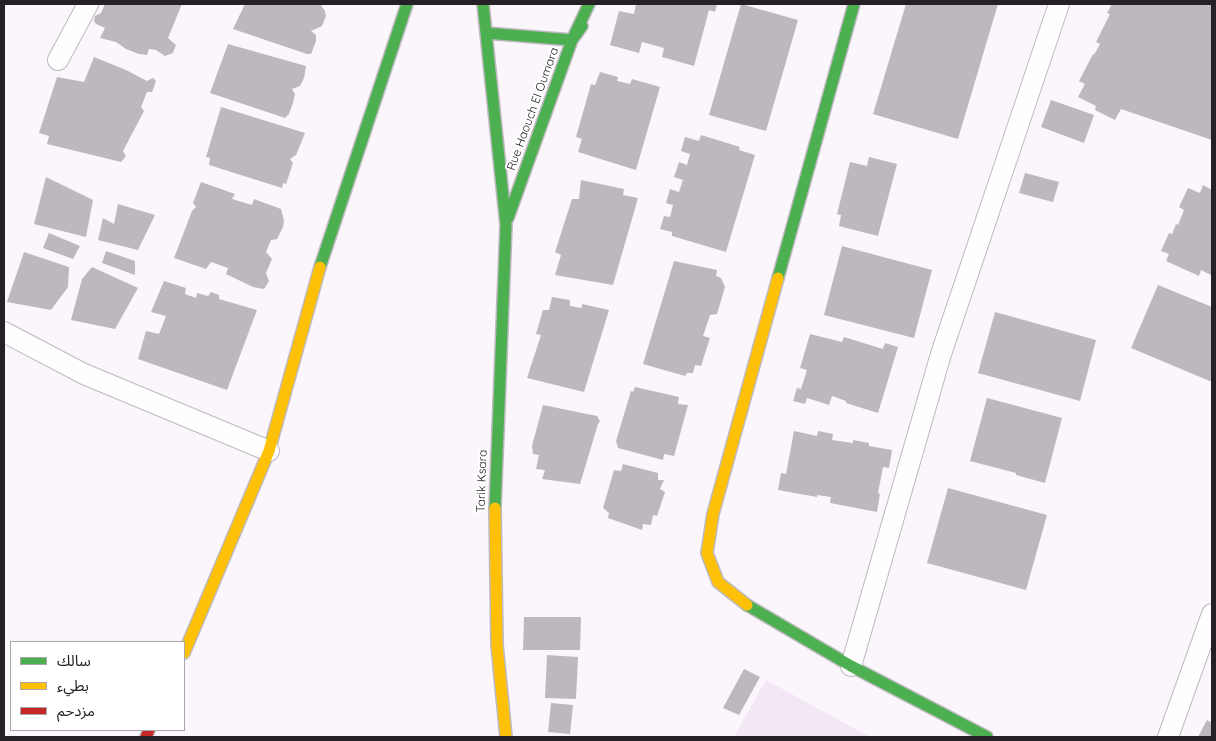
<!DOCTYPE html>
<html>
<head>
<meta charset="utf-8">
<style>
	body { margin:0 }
	#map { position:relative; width:1216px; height:741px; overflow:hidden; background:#fbf6fc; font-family:Quicksand,"Noto Sans Arabic",sans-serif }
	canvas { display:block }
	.frame { position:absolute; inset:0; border:5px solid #252026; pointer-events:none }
	.legend { position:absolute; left:10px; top:641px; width:175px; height:90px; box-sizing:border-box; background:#fff; border:1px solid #a8a6a8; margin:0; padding:6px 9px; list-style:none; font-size:15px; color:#252026 }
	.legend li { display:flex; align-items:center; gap:10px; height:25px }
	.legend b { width:25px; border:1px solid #a8a6a8 }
</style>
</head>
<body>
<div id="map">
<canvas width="1216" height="741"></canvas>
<div class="frame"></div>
<ul class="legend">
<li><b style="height:6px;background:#4caf50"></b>سالك</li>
<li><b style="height:6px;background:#ffc107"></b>بطيء</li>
<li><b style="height:6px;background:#c62828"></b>مزدحم</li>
</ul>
</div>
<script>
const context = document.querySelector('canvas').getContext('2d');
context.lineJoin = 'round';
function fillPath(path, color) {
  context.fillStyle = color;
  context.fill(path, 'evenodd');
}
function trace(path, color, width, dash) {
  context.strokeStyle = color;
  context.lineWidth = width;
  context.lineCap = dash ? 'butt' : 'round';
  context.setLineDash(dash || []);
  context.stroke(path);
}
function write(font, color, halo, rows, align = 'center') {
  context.font = font + ' Quicksand,sans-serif';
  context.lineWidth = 4;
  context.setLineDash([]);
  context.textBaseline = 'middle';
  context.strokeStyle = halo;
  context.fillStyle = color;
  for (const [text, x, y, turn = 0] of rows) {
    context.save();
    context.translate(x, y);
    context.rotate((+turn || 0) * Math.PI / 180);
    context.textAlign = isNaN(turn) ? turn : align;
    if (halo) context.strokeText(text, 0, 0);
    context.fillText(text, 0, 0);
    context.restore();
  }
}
const green = new Path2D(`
	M766,680L870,737H734Z`);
const building = new Path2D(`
	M105,4H182L168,38L176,45L173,53L165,56L156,50L149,49L147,55L139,54L126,49L116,42L100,38L105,28L96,24L94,21L95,16L101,13Z
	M245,4H320L325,11L326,16L322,26L311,31L316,35V41L311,54H307L233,29Z
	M636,4H717L715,12L709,10L694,66L662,57L664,48L642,42L639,53L610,45L619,11L634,14Z
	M741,4L798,20L766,131L709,115Z
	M906,4H998L958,139L873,114Z
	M1112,4H1212V140L1121,109L1115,120L1095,110L1096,106L1078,97L1085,84L1079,81L1093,54L1094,55L1100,44L1096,42L1110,14L1107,13Z
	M228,44L306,66L304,78L300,86L292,89L295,94L293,103L289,114L285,118L210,93Z
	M94,57L126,70L147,81L153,78L156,81L152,92H147L141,107L144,111L123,151L126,156L121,162L47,144L49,136L39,133L57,77L84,82Z
	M600,72L618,77L617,81L630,84L632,79L660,87L636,170L578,152L582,139L576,137L591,84L595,85Z
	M1051,100L1094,115L1084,143L1041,127Z
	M221,107L305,133L296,155L290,159L293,163L286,184L283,183L282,188L209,165L210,158L206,157Z
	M701,135L740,147L739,150L755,155L726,252L672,236V232L660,229L664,216L670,217L673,205L666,203L670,189L679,192L683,180L674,177L679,162L687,165L690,154L681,151L685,137L699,141Z
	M869,157L897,164L878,236L839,226L841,215L837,214L850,162L867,166Z
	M1025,173L1059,182L1053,202L1019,193Z
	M46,177L93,200L86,237L34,224Z
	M581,180L624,189L623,195L638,198L613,285L555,275L561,255L555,252L572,199H579Z
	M201,182L235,194L232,199L252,205L254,199L281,209L284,221L283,227L277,239L271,240L266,252L272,259L266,273L269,281L264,289L253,287L226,274L228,268L211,262L206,269L174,258L192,211L196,207L193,203Z
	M1203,185L1212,190V272L1211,275L1201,270L1199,276L1166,261L1169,254L1161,251L1169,233L1172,234L1176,224L1178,225L1184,210L1179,207L1188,188L1200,193Z
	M118,204L155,215L138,250L98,240L103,218L114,224Z
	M49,233L80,246L73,259L43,248Z
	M842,246L932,270L914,338L824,315Z
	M106,251L135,261V275L102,263Z
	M24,252L69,267L68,287L51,310L7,302Z
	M674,261L717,270L716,276L721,278L725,287L717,314L710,315L703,336L710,338L701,366L695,365L693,373H687L685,376L643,364Z
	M92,267L138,288L115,329L71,320L82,279Z
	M164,281L186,288L185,294L196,298L197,293L208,296L211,292L219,295V299L257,310L227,390L138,359L146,331L159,334L166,316L151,312Z
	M1158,285L1212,307V382L1131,348Z
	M552,297L570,300V306L582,308V304L609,310L584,392L527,378L541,335L536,334L543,310H549Z
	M995,312L1096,340L1080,401L978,373Z
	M810,334L842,342L844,337L883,349L885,343L898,347L878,413L846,403V401L832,396L829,405L807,398L805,404L793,401L797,388L801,389L807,370L800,368Z
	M635,387L679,397L678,404L688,405L674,456L664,454L663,460L618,448L616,441L631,391L633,392Z
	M987,398L1062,418L1045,483L1016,475V473L970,461Z
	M543,405L597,416L600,421L598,424L580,484L542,479L545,470L536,469L539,455L533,454L532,446Z
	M794,431L817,436L818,431L833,434L832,440L853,443V440L869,443V446L892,450L889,468L883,467L878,493L880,494L877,512L830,503L831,497L817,495V497L778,490L781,473L786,474Z
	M623,464L658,473V480H664L660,489L665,492L657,516L653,515L651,525L643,524L642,530L608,518L609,513L603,508L614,470L621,471Z
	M948,488L1047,515L1026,590L927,563Z
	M524,617H581L580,650H523Z
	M547,655L578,657L576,699L545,698Z
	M744,669L760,677L739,715L723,708Z
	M551,703L573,705L570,734L548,732Z
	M1207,720L1212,723V737H1198Z`);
const street = new Path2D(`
	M58,60L88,4
	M4,332L84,374L269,451
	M851,666L941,354L1059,4
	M1168,737L1212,614`);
const fast = new Path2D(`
	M483,4L506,225L495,508
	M486,33L572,40L582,26
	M508,218L572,40L589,4
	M320,267L407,4
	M778,278L854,4
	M747,605L851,666L987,737`);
const slow = new Path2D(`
	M495,508L497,645L506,737
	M747,605L718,582L707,553L713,514L778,278
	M184,653L269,451L320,267`);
const jam = new Path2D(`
	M146,737L149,730`);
const streetNames = [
	["Rue Haouch El Oumara",533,109,-70],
	["Tarik Ksara",482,481,-88]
];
fillPath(green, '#f3e7f5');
fillPath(building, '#bdb7be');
trace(street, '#bdb9be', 22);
trace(fast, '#bdb9be', 14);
trace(slow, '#bdb9be', 14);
trace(jam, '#bdb9be', 14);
trace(street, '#fefeff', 20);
trace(fast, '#4caf50', 11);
trace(slow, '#ffc107', 11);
trace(jam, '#c62828', 11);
write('12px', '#252026', '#fff', streetNames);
</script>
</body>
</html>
